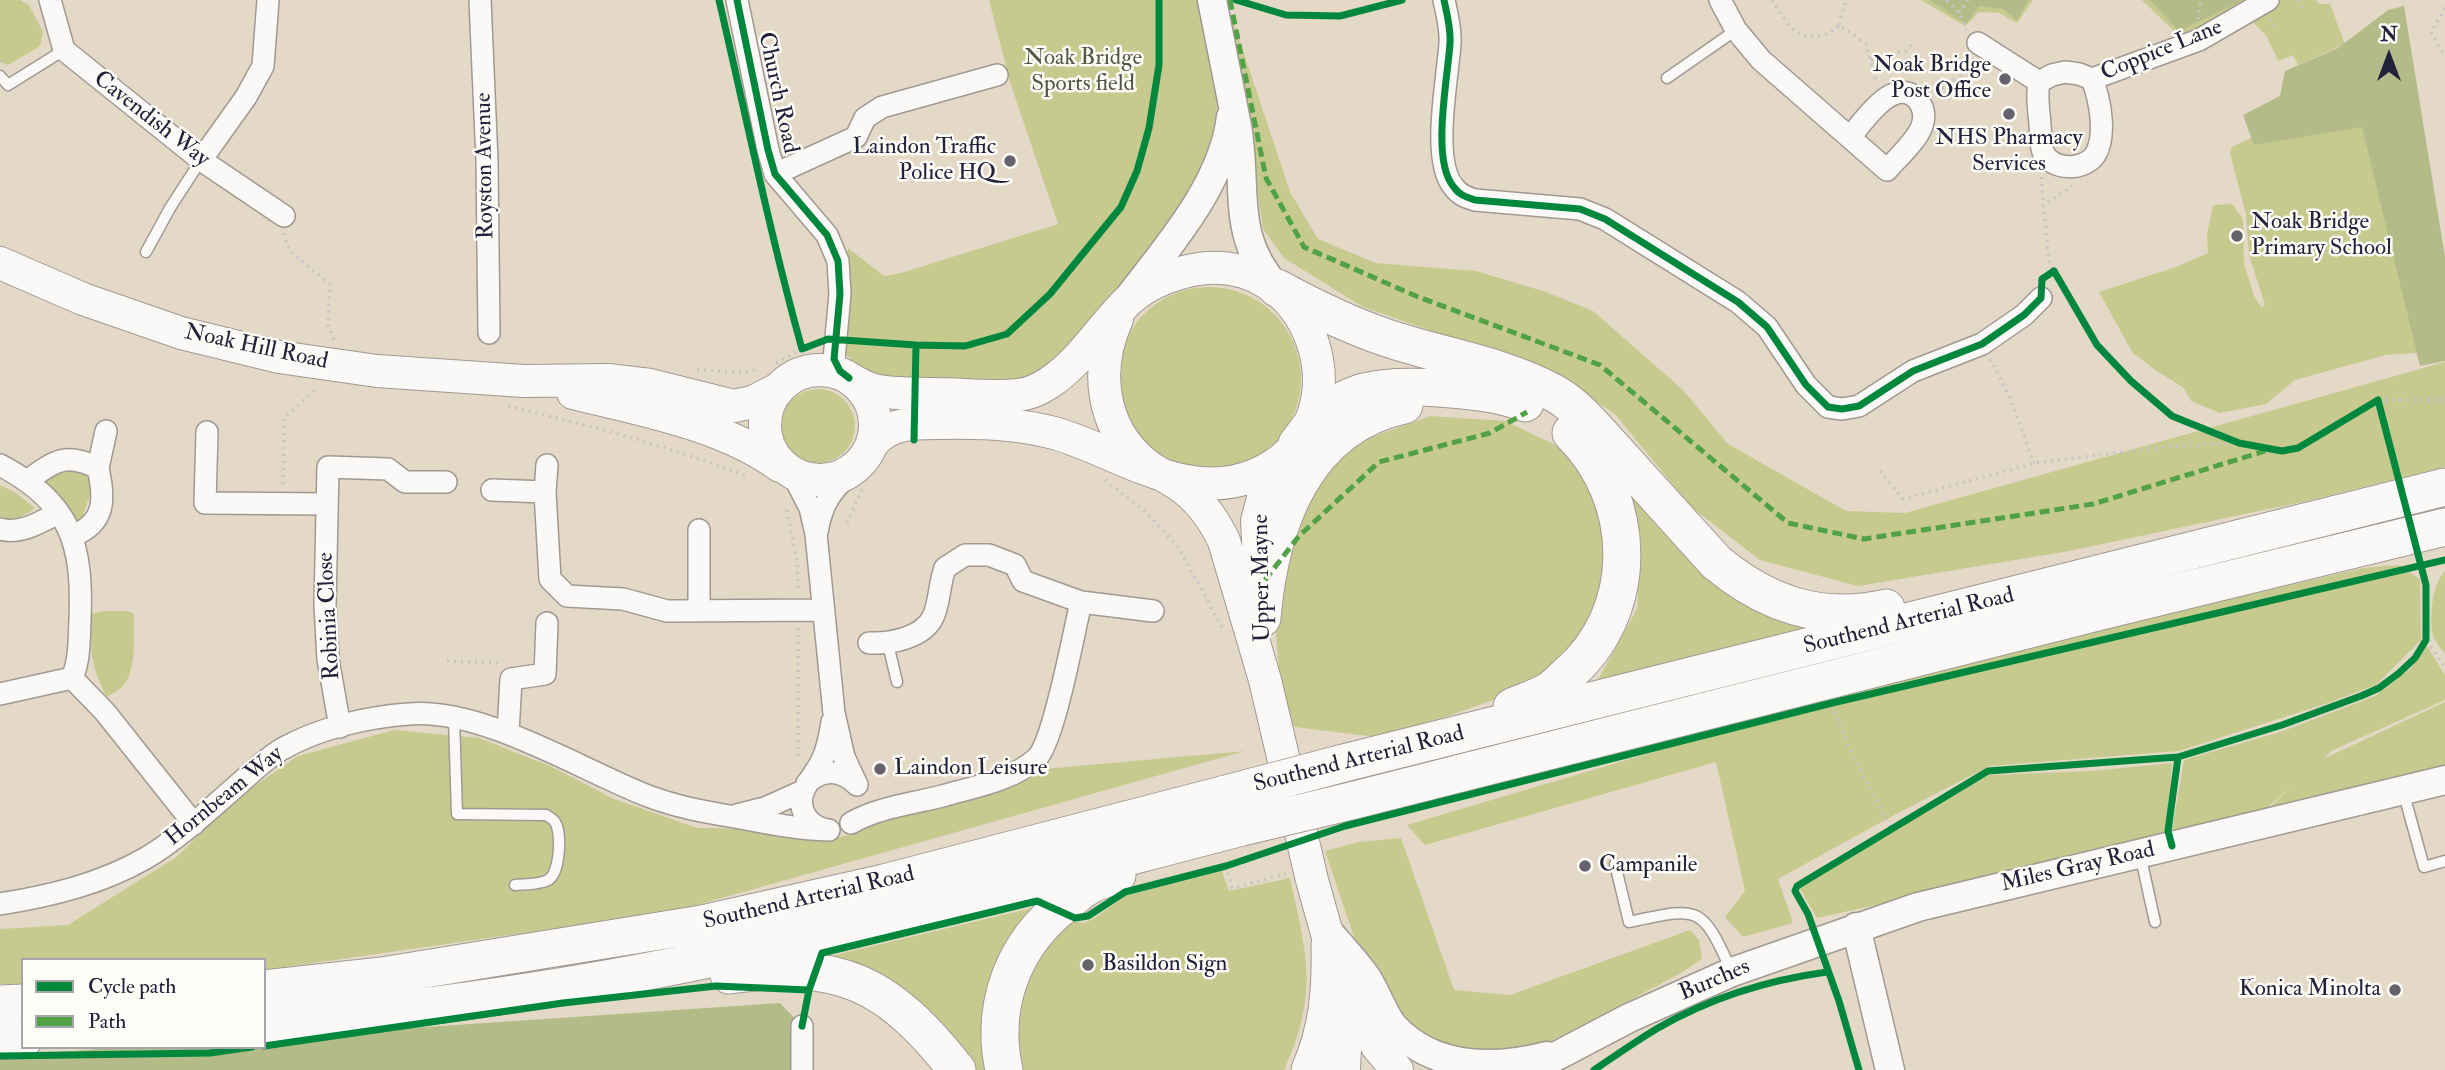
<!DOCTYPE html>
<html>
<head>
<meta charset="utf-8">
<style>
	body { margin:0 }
	#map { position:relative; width:2445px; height:1070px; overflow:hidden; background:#e4d9c7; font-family:"IM FELL Double Pica",serif }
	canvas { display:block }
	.legend { position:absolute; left:21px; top:958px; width:245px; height:91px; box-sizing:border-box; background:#fdfcf7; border:2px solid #a5a5ac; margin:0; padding:9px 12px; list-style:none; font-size:21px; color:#22223b }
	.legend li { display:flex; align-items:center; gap:14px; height:35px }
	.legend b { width:35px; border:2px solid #a5a5ac }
	.north { position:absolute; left:2354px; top:21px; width:70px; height:70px; -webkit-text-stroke:5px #fdfcf7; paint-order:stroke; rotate:0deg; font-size:19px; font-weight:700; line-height:28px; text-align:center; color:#22223b }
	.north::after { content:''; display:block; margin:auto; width:24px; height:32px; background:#22223b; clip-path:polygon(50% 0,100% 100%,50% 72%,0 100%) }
</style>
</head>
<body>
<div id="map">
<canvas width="2445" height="1070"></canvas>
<ul class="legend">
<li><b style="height:9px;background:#00873e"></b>Cycle path</li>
<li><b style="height:9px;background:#50a245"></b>Path</li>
</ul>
<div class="north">N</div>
</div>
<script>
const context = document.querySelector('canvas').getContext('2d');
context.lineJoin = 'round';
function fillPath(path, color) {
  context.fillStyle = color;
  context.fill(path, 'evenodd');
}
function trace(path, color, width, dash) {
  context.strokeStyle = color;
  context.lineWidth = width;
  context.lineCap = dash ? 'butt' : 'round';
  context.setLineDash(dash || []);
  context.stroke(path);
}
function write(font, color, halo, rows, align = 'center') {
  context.font = font + ' "IM FELL Double Pica",serif';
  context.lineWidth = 5;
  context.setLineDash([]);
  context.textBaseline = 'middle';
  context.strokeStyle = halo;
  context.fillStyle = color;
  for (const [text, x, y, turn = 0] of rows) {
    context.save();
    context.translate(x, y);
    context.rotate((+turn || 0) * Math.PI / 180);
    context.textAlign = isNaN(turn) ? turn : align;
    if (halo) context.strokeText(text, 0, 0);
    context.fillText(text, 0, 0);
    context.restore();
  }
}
const green = new Path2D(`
	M0,0H20L29,5L43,32L40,46L8,65L0,62Z
	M989,0H1155L1157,16V0H1201L1218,87L1217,120L1213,144L1182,207L1077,342L1030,382H887L858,368L846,354L844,340L848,248L884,276L901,273L1058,224L1010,82Z
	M1921,0H2033L2017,23L1999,13L1979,12L1965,26Z
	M2142,0H2316L2319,4H2330L2345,44L2298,65L2293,55L2278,61L2267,37L2244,12L2180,37Z
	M1231,15L1290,192L1318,239L1376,263L1476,271L1546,292L1593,311L1683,390L1728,444L1846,511L1905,513L2445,362V467L2302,502L2069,551L1858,586L1760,560L1691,507L1615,414L1552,373L1363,307L1284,258L1263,229Z
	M2353,89L2444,351L2386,355L2295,380L2266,404L2220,413L2191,401L2184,388L2155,370L2132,352L2099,292L2176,267L2208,253L2207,234L2213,205L2232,204L2243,219L2244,264L2254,296L2261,307L2265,305L2249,255L2246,215L2230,153L2232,147Z
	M1117 379a92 92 0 1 1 184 0a92 92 0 1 1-184 0Z
	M781 426a37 37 0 1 1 74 0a37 37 0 1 1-74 0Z
	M1430,416L1505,421L1568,451L1607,501L1612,592L1553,679L1448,716L1376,737L1295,727L1283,718L1274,610L1292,518L1345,447Z
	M59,469L83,471L92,475L90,495L80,523L57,503L42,478Z
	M1623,479L1834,641L1594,687L1637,609L1641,543Z
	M0,485L16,493L35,508L15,521L0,519Z
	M2398,565L2420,579L2421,640L2376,685L2328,703L2179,751L1990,766L1896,814L1778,879L1793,923L1743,937L1725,917L1745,891L1716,762L1425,845L1407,825L1944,666L2363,568Z
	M2445,571V654C2441,649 2434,641 2433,635C2429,617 2432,584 2445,571Z
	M104,611H128L134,614C134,634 136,659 128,678C125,687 115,692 107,697C90,666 90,648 91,614Z
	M2426,645L2445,675V700L2331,751L2323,759L2445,702V771L2263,814L2295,783L2258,816L2178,834L2172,830L2184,760L2283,731L2375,696L2411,668Z
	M394,730L479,738L550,766L614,799L697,828L788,829L824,840L849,835L875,815L1044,769L1245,751L672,912L264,970V960H23V984H0V929L68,925L178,856L232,801L298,756Z
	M2172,763L2165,841L1817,918L1800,889L1799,881L1989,775L2091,771Z
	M1401,838L1454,990L1510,995L1690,930L1699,940L1702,959L1681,973L1574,1030L1521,1055L1458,1057L1403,1024L1356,943L1325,851L1359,842Z
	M1222,871L1229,891L1290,878C1307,956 1319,994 1284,1070H1013L1006,1022L1059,919L1084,923L1095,918L1125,896Z
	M1036,907L997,1070H970L824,962L835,955Z`);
const forest = new Path2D(`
	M1930,0H2029L2017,20L2003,9L1979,6L1966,24Z
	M2150,0H2243L2179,31Z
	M2404,6L2445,257V361L2420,366L2362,127L2254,145L2243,115L2280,96L2285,71L2338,48L2388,10Z
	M780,1003L802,1026V1070H0V1056L128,1047H264V1038Z`);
const path = new Path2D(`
	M1772,0C1779,10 1787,26 1797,32C1810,41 1830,36 1839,25L1866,44L1876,82
	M1947,0L1960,14L1966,30
	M2298,0L2302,9
	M2445,8L2431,32L2445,56
	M1959,13L1968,0
	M2198,19L2201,0
	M2269,19L2275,31
	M1839,25L1846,0
	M1871,60L1906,51L1912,44
	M1936,92C1943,87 1973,68 1980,66
	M2041,177L2049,263L2054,271
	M2042,206L2072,186
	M284,233L289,251L330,284L328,325L334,340
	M1990,359L2011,400L2034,463
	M776,363L802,349
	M697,370L746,372L759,369
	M2378,400H2445
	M508,406C591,426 669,446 749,477
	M1880,471L1903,499L2034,463L2165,447L2239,443
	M1105,480L1146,512L1180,549L1222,628
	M283,484L284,418L315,390
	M787,510L797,562L798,592
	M847,523L862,489
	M798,628V760
	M447,661L502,663
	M1832,705L1852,754L1891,829
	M1226,866L1232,888L1286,874
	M1810,922L1795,891L1797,886L1988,771L2178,757L2282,725L2361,696L2379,688L2399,673L2415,658L2426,640L2445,667`);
const lane = new Path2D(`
	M0,76L8,85L64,50
	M1667,78L1736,30
	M146,252L170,208L201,160
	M888,644L897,682
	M454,718L457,814L546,815C549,817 553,819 555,822C562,833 560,874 548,880C538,885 526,884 515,885
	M2403,791L2424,867L2445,861
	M2140,854L2155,922
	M1615,864L1629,922C1700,907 1701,904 1732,972`);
const street = new Path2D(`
	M50,0L64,50L201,160L284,216
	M480,0L487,161L489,333
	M737,0L768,150L775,174L827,235L838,261L840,294L834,359L840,371L849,378
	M1444,0C1447,14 1451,29 1450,43C1448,77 1431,159 1453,186C1459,195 1466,197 1475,200L1580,209L1605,219L1738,302L1767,327L1806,385L1828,407L1842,409L1859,406L1913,371L1982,344L2024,315L2041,298
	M1720,0L1736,30L1761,60L1887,170C1898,157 1916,142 1922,126C1925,117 1924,108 1918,100C1894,74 1865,120 1850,137
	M1978,43L2039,82
	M2065,72L2079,74L2092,79C2100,99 2107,136 2095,155C2084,171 2052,171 2043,152C2040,145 2041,133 2040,125C2039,110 2036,97 2039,82L2052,75Z
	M2092,79L2199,40L2268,0
	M201,160L246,97L263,66L268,0
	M775,174L856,137L865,118L882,107L997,75
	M207,432L205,503L327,504
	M0,465C71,502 83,544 80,620C79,639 80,660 72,678L105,712L194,824
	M547,465L545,492L550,579L567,596L623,599L667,611L823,610
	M792,473L810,508L816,534L834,713L844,757L857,785
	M28,480C55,461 65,452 98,468L106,431
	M492,490L545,492
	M0,529C20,535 41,522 58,513
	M699,530V611
	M817,532C822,503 831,491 852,471
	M72,536C106,523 105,499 98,468
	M869,643C890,644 923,638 933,617C940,602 939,584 945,568L965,555H989L1015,565L1023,581L1081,602L1153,611
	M0,694L72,678
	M340,727L328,659L325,605L328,467L388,469L405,482H446
	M508,733L511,679L545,674L547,623
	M807,783C823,769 840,769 856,784
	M737,815L765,808L803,791
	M851,823C879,807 912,804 942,796C973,787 1011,781 1036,759C1054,743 1074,631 1081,602
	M827,830C817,828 810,824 805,815C793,793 814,778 822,760C828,748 830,735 832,722
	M0,904C50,896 101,884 146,858C181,837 210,809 241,782C254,770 267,758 282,749C319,728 367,717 409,714C483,708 579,769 648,796C677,807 705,812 735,817C767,823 797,829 829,830
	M802,1026V1070`);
const secondary = new Path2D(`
	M1212,0C1220,42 1229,84 1237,126C1248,189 1230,236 1277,288
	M1130,296C1169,245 1223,184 1231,117
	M1856,927L1890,1070
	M1325,928C1338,943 1352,958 1364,974C1376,990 1381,1010 1393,1026C1433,1070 1491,1070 1547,1056
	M1530,1070L1629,1018L1732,972L1918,907L2445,780`);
const primary = new Path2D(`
	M0,263L83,299L181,333L279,357L377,371L524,381L608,380L650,385L734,406L753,402L778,389
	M1117,319C1095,368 1100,426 1144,463C1154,471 1165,476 1176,483C1198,497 1213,518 1224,541L1265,680L1312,880L1338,973L1346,1026L1344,1070
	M765 425a55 55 0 1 1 110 0a55 55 0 1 1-110 0Z
	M849,378C857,383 865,388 874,390C893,395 915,393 935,394C962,394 991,398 1018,395C1029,394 1040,389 1049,383C1078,364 1098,332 1122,307C1138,289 1161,278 1184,272C1313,238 1374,425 1255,475C1186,504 1118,451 1054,433C1017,423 975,422 938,423C913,423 888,423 872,444
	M573,393C641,410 722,424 780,466
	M1260,578L1257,521L1264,494L1287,459
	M1348,993L1377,1046L1397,1070`);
const highway = new Path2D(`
	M1277,288C1312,307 1346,324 1384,337C1439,356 1500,364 1552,392C1568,400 1581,413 1593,426L1716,562C1766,604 1821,623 1886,608
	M1297,444C1308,430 1318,414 1334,405C1343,400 1354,395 1364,392C1400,382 1491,389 1525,403
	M1262,618C1270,526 1303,427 1404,405
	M1512,707C1524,702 1536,698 1547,692C1554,688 1561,681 1567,675C1641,612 1638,499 1571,433
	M1340,764L2445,487
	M1351,801L2101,611L2445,527
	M729,975C841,959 888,983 957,1070
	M264,989L382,976L702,924L884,883L1226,794
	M0,1004L23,1003
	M264,1025C413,1010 562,990 709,959C888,922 1065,873 1242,827
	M0,1040H23
	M1004,1070C990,1005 1013,944 1066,903C1074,897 1082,889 1092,884C1100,880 1109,878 1117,875
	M1310,1070C1328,1030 1331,989 1330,945`);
const highwayBridge = new Path2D(`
	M1226,794L1340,764
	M1242,827L1351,801`);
const quiet = new Path2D(`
	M1230,0L1266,178L1304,247L1416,296L1600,365L1788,523L1864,539L2093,504L2265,451
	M1265,580L1299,536L1379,462L1490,433L1527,412`);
const cycleway = new Path2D(`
	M719,0C746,116 770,234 802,349L828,339L916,345L965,346L1007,334L1050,294L1121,207L1137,171L1149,128L1159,65V0
	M737,0L768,150L775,174L827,235L838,261L840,294L834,359L840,371L849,378
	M1236,0L1286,15L1340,16L1402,0
	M1444,0C1447,14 1451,29 1450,43C1448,77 1431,159 1453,186C1459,195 1466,197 1475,200L1580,209L1605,219L1738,302L1767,327L1806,385L1828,407L1842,409L1859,406L1913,371L1982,344L2024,315L2041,298L2042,279L2054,271L2097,345L2131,381L2172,416L2239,443L2282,451L2298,448L2378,400L2426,585V640L2415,658L2399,673L2379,688L2361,696L2282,725L2178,757L1988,771L1797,886L1795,891L1808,914L1839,1001L1859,1070
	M914,440L916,345
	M2172,846L2168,831L2178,757
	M802,1026L809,990L822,953L1037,901L1075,918L1088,916L1125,892L1226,866L1345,826L1832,703L2445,560
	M264,1046L563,1003L716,986L809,990
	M0,1056L210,1053L252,1047
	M1594,1070C1615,1056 1636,1041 1658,1028C1710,998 1768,980 1827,972`);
const markers = [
	[2005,79,7,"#66626c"],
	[2009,114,7,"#66626c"],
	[1010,161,7,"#66626c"],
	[2237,236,7,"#66626c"],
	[880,769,7,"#66626c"],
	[1585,866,7,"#66626c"],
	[1088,965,7,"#66626c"],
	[2395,990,7,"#66626c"]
];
const streetNames = [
	["Coppice Lane",2162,51,-22],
	["Church Road",777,93,78],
	["Cavendish Way",151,120,38],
	["Royston Avenue",486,166,-91],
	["Noak Hill Road",256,348,12],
	["Upper Mayne",1263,578,-91],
	["Robinia Close",330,616,-93],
	["Southend Arterial Road",1909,622,-14],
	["Southend Arterial Road",1359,760,-14],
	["Hornbeam Way",225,797,-39],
	["Miles Gray Road",2078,868,-13],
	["Southend Arterial Road",809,899,-13],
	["Burches",1715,981,-23]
];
const parkNames = [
	["Noak Bridge",1083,59],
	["Sports field",1083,85]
];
const poiNames = [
	["Noak Bridge",1991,66,"right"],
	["Post Office",1991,92,"right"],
	["NHS Pharmacy",2009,139,"center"],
	["Services",2009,165,"center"],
	["Laindon Traffic",996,148,"right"],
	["Police HQ",996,174,"right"],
	["Noak Bridge",2251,223],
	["Primary School",2251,249],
	["Laindon Leisure",894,769],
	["Campanile",1599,866],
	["Basildon Sign",1102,965],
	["Konica Minolta",2381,990,"right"]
];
fillPath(green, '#c7ca8f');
fillPath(forest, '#b3bc89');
trace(lane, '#a09992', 13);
trace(street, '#a09992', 24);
trace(secondary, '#a09992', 31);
trace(primary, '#a09992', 34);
trace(highway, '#a09992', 39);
trace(path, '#c7c5c3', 3.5, [2, 5]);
trace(lane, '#fbf9f7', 10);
trace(street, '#fbf9f7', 21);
trace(secondary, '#fbf9f7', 28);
trace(primary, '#fbf9f7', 32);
trace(highway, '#fbf9f7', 37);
trace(highwayBridge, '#a09992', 39, []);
trace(highwayBridge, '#fbf9f7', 37);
trace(quiet, '#50a245', 5, [10, 5]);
trace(cycleway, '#00873e', 7);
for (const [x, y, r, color] of markers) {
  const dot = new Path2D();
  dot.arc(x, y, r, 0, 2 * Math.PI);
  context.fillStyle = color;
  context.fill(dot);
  trace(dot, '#fdfcf7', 2.5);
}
write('23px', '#22223b', '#fdfcf7', streetNames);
write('23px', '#535948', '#fdfcf7', parkNames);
write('23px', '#22223b', '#fdfcf7', poiNames, 'left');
</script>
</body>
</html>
